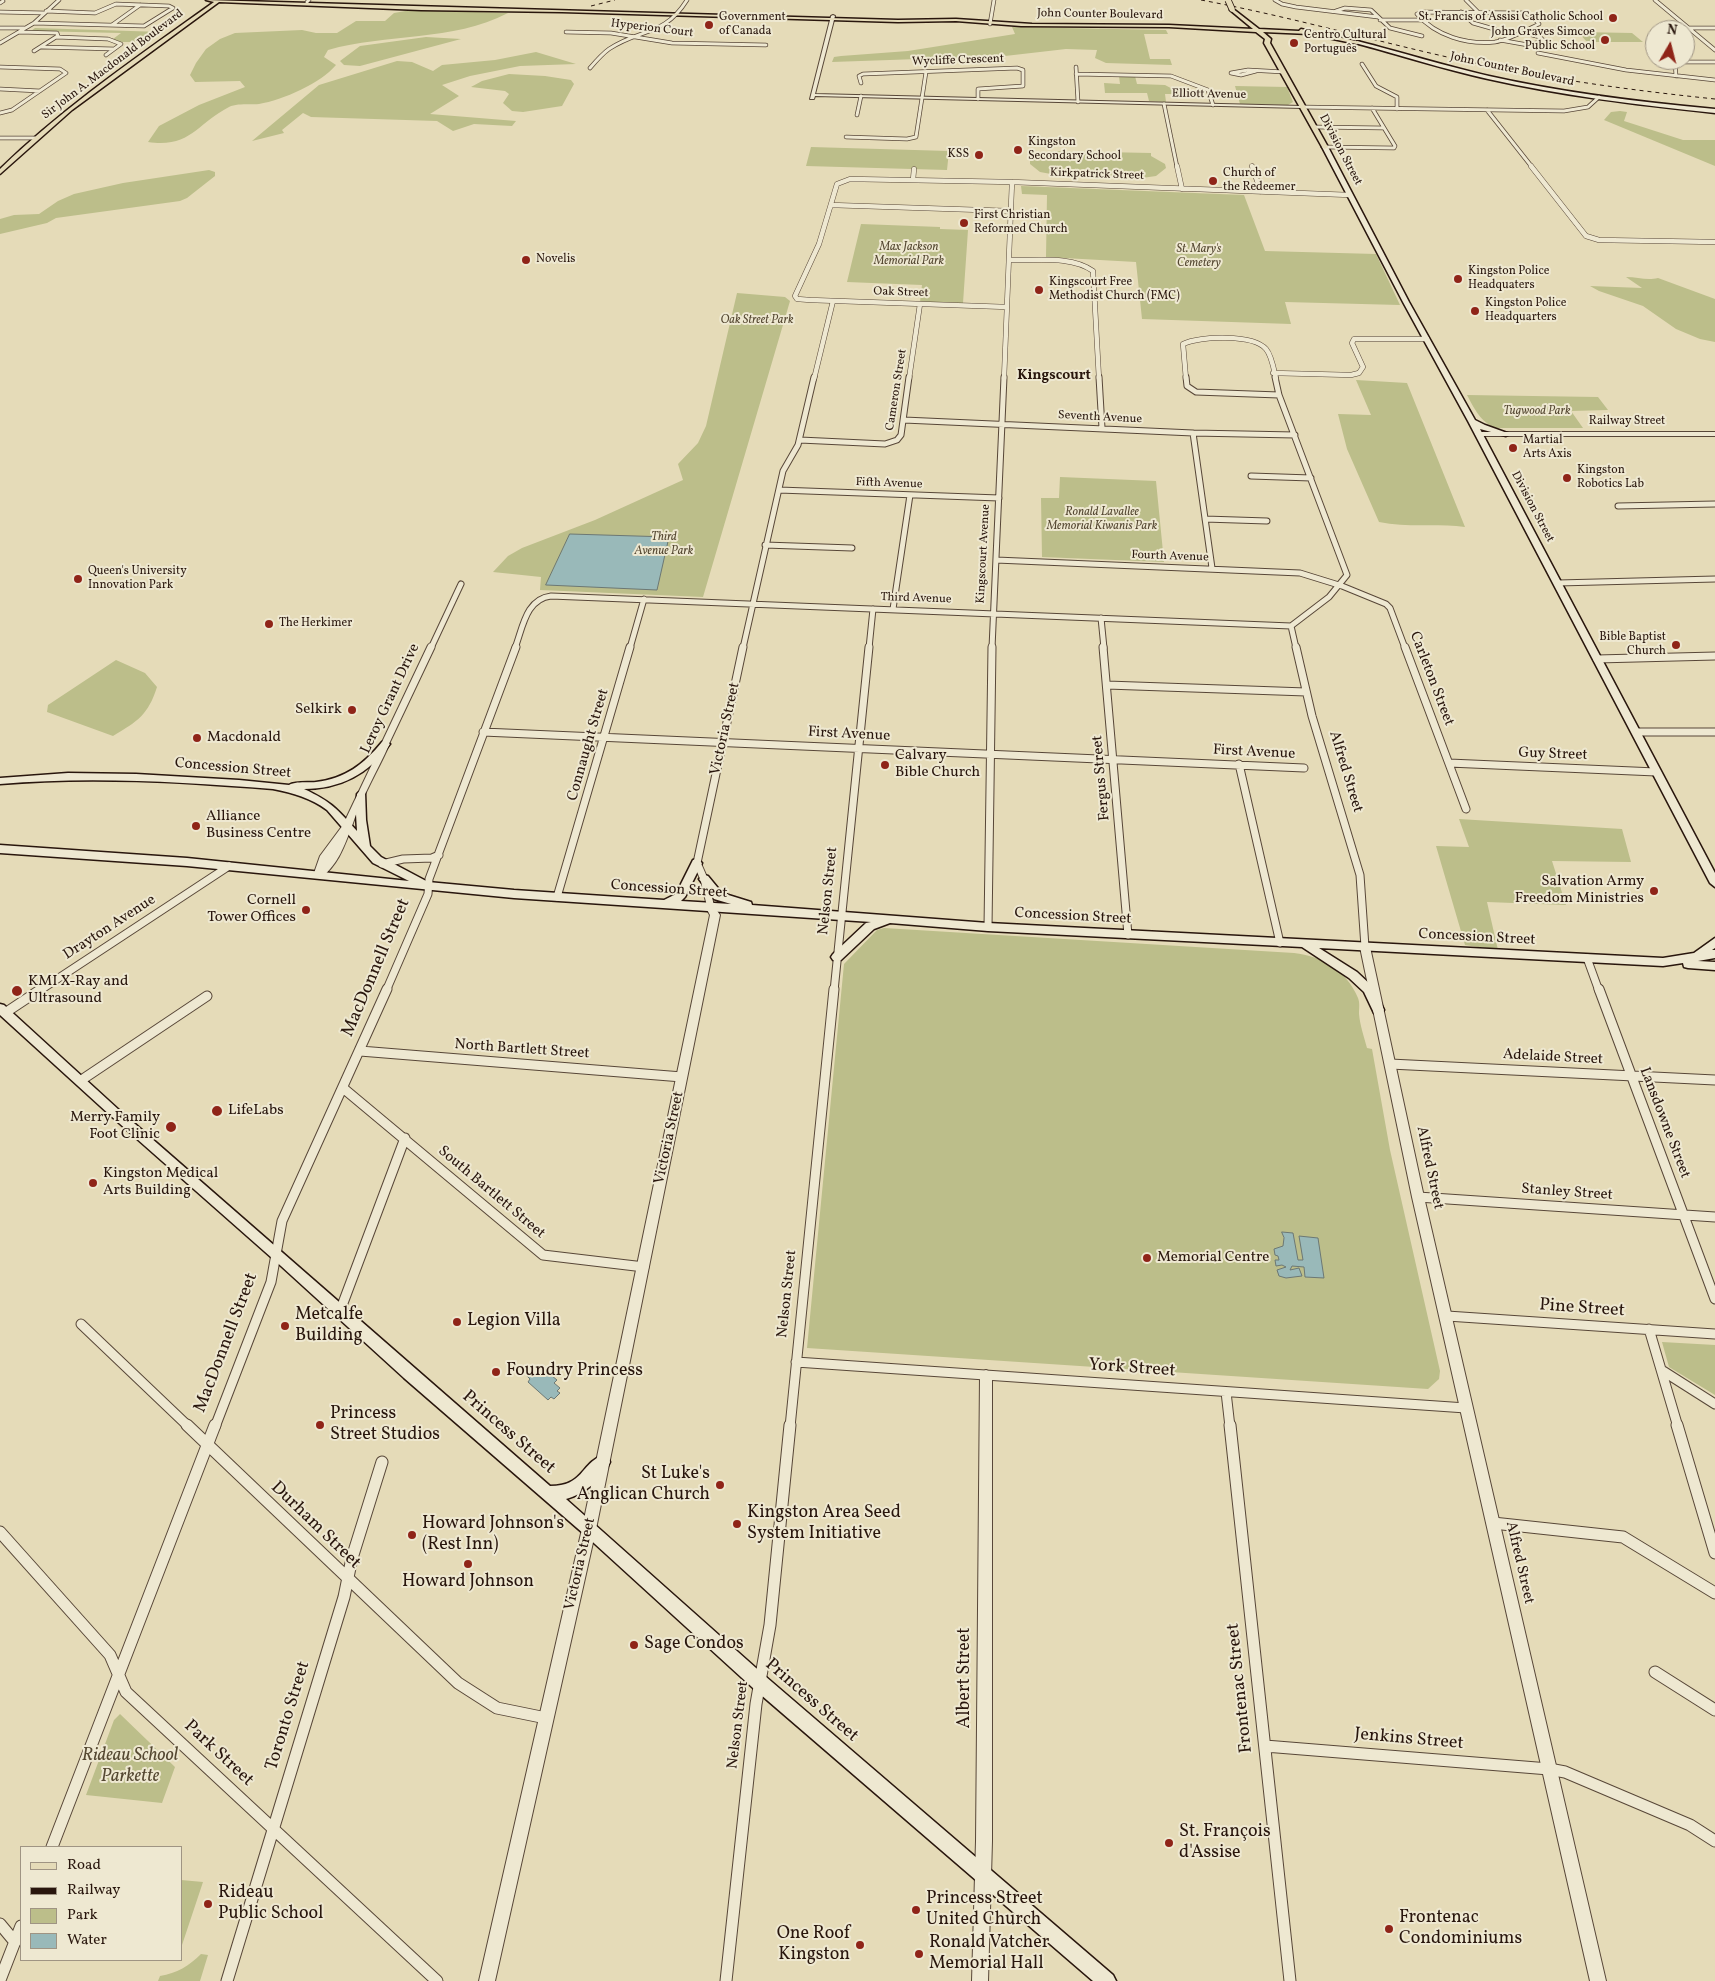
<!DOCTYPE html>
<html>
<head>
<meta charset="utf-8">
<style>
	body { margin:0 }
	#map { position:relative; width:1715px; height:1981px; overflow:hidden; background:#e5dbb8; font-family:Vollkorn,serif }
	canvas { display:block }
	.legend { position:absolute; left:20px; top:1846px; width:162px; height:115px; box-sizing:border-box; background:#eee8d1; border:1px solid #9f9483; margin:0; padding:6px 9px; list-style:none; font-size:15px; color:#29160d }
	.legend li { display:flex; align-items:center; gap:10px; height:25px }
	.legend b { width:25px; border:1px solid #9f9483 }
	.north { position:absolute; left:1645px; top:20px; width:50px; height:50px; box-sizing:border-box; background:#eee8d1; border:1px solid #9f9483; border-radius:50%; rotate:8deg; font-size:14px; font-weight:700; line-height:20px; text-align:center; color:#29160d }
	.north::after { content:''; display:block; margin:auto; width:18px; height:22px; background:#8f2418; clip-path:polygon(50% 0,100% 100%,50% 72%,0 100%) }
</style>
</head>
<body>
<div id="map">
<canvas width="1715" height="1981"></canvas>
<ul class="legend">
<li><b style="height:6px;background:#e5dbb8"></b>Road</li>
<li><b style="height:6px;background:#29160d"></b>Railway</li>
<li><b style="height:14px;background:#bcbe8a"></b>Park</li>
<li><b style="height:14px;background:#99b9b9"></b>Water</li>
</ul>
<div class="north">N</div>
</div>
<script>
const context = document.querySelector('canvas').getContext('2d');
context.lineJoin = 'round';
function fillPath(path, color) {
  context.fillStyle = color;
  context.fill(path, 'evenodd');
}
function trace(path, color, width, dash) {
  context.strokeStyle = color;
  context.lineWidth = width;
  context.lineCap = dash ? 'butt' : 'round';
  context.setLineDash(dash || []);
  context.stroke(path);
}
function write(font, color, halo, rows, align = 'center') {
  context.font = font + ' Vollkorn,serif';
  context.lineWidth = 4;
  context.setLineDash([]);
  context.textBaseline = 'middle';
  context.strokeStyle = halo;
  context.fillStyle = color;
  for (const [text, x, y, turn = 0] of rows) {
    context.save();
    context.translate(x, y);
    context.rotate((+turn || 0) * Math.PI / 180);
    context.textAlign = isNaN(turn) ? turn : align;
    if (halo) context.strokeText(text, 0, 0);
    context.fillText(text, 0, 0);
    context.restore();
  }
}
const green = new Path2D(`
	M411,10L508,13C452,42 387,33 328,50L324,57L336,65C321,83 283,100 259,104C250,105 237,103 229,107C196,124 191,148 148,142L159,126L199,105L245,87L240,81L195,82L190,75L196,63L206,49L220,39L235,33L302,30L316,33H337L356,21H385L394,13Z
	M1012,27L1166,30L1168,34H1144L1150,59H1170L1172,65L1106,63L1095,58L1097,50L1066,49L1005,56L832,62L834,57L841,56L908,51L1015,34Z
	M35,28L163,32L148,42H121L113,39L121,33L31,31Z
	M1578,32L1632,33L1643,42H1587Z
	M426,37L461,39L360,66L344,65L340,61L360,46Z
	M536,52L576,64L520,66L470,76L442,85L459,96L430,114L516,121L512,126L474,124L453,131L437,121L311,117L303,113L282,130L284,133L252,141L319,85L397,61L412,62L433,71L442,65L495,60Z
	M509,74L545,76L571,80L574,84L562,106L523,112L512,111L503,103L509,94L505,91L471,87L482,81Z
	M1119,76H1135L1137,84L1165,85L1182,94H1165L1166,102L1149,101L1147,93H1105L1104,83L1120,84Z
	M1235,86L1287,87L1293,102L1288,105L1240,104Z
	M1620,111L1627,112L1624,121L1683,140H1715V166L1604,120L1611,112Z
	M811,147L949,151L947,170L806,166Z
	M1053,151L1151,153V156L1165,164L1166,168L1156,176L1135,179L1062,176L1040,172L1030,164V160L1034,156Z
	M209,170L215,172V176L187,198L180,201L56,218L47,223L0,234V219L14,215L39,214L58,201L74,194L123,183Z
	M1021,186L1244,195L1265,251L1376,254L1400,305L1285,302L1291,324L1142,319L1136,262L1046,257L1047,195L1022,194Z
	M861,224L940,227V229L968,230L963,303L920,302L922,285L847,282Z
	M1626,277C1638,277 1647,281 1658,278L1715,299V342L1700,339L1676,329L1643,306L1599,291L1590,286L1642,288Z
	M737,293L785,297L790,301L703,597L540,590L541,577L493,572L508,556L522,548L595,520L683,480L678,464L698,443L706,426Z
	M1356,380L1407,383L1465,527C1436,523 1407,528 1379,522L1347,449L1338,414L1371,415Z
	M1467,395L1598,397L1608,410L1571,411L1583,428H1496C1481,423 1474,408 1467,395Z
	M1060,477L1156,481L1164,562L1042,557L1041,498H1059Z
	M116,660L145,673L157,687C148,715 138,721 113,736L47,712L48,705Z
	M1459,819L1622,829L1631,862L1552,861L1566,905L1487,902L1498,950L1465,945L1436,846L1469,847Z
	M884,928L1294,953C1322,956 1347,971 1358,998C1360,1003 1359,1008 1359,1014C1360,1025 1364,1037 1367,1048L1372,1049L1390,1150L1440,1371L1439,1379L1428,1389L807,1348L844,964L877,930Z
	M1662,1342L1715,1345V1395L1669,1367Z
	M120,1714L175,1767L162,1803L86,1795L114,1720Z
	M181,1880L203,1882L181,1948Z
	M201,1954L208,1955L200,1981H158L160,1976C177,1973 189,1966 201,1954Z`);
const water = new Path2D(`
	M570,534L669,537L657,590L546,585Z
	M1282,1232L1293,1233L1298,1260H1303L1299,1236L1318,1238L1324,1278L1305,1277L1304,1267L1292,1266L1290,1270L1299,1268L1302,1276L1286,1278L1279,1276L1277,1270L1286,1267L1282,1265L1276,1266L1275,1260H1279L1278,1256L1275,1255L1274,1249L1283,1246L1284,1238Z
	M533,1371L536,1373L539,1371L543,1374L546,1371L557,1380L554,1383L560,1388L557,1391L560,1393L554,1399L551,1397L548,1400L528,1382L530,1379L527,1376Z`);
const minorFar5 = new Path2D(`
	M1275,0L1282,4L1296,7L1378,17
	M1466,0L1478,12
	M1655,0L1715,50
	M307,2L309,0
	M0,3L3,1
	M1336,11L1345,8L1371,10L1390,28L1422,36
	M0,12L45,13
	M1422,12L1526,13L1532,16L1539,24C1526,30 1509,40 1495,42C1467,45 1436,36 1417,14Z
	M1461,12L1473,23L1515,35
	M1380,20H1421
	M34,23L144,26L173,8L169,6L116,4L95,13L46,11
	M990,24L994,0
	M112,25L140,5
	M0,28H24
	M1688,28H1715
	M19,32L57,33L58,36
	M566,32L611,33L672,43L766,45
	M56,37L108,39L121,44L106,55
	M1500,40L1528,45L1544,41L1540,37L1521,32
	M0,43L34,23L59,0
	M41,47L114,49
	M34,51L56,37
	M1538,53L1626,70L1715,80
	M1362,64L1376,86L1397,97V109
	M0,67L60,69L66,73L12,110L0,113
	M1076,67L1078,102
	M590,68C596,61 602,54 609,49C640,28 664,37 687,0
	M1256,71L1241,75L1231,73L1248,70L1284,72
	M1076,74L1171,76L1208,90L1213,105
	M1676,76L1675,62H1715
	M861,83L859,76L863,74L1017,68L1023,70V86L978,89V99
	M0,89L40,91
	M1164,104L1177,167
	M1302,107L1564,111L1588,107L1599,97
	M1487,110L1532,167
	M857,115L861,96
	M1315,127L1384,128
	M846,137L907,139L916,137L926,72
	M0,138H35
	M1325,147L1394,148L1395,146L1372,108`);
const minorFar4 = new Path2D(`
	M1177,166L1182,189
	M1252,166L1261,192
	M1531,166L1586,236L1599,240L1715,242
	M913,180L914,169
	M831,205L1011,211
	M1009,260C1035,261 1071,255 1093,271L1099,379
	M1007,307L810,300L797,299L795,296L819,244L837,184L850,179L1012,182L1350,195
	M1273,373L1351,375L1359,373L1363,367L1352,343L1354,339H1427
	M814,379L833,301
	M909,379L920,304
	M1004,379L1012,182
	M1186,379L1183,344C1200,336 1253,334 1266,349C1272,356 1274,370 1276,379`);
const minorFar3 = new Path2D(`
	M1099,377L1102,428
	M1186,377L1187,386L1196,392L1279,395
	M1275,377L1279,395
	M1279,395L1347,575L1329,597L1291,626L1296,648
	M904,420L1193,433L1295,435
	M1193,433L1212,568
	M800,440L885,444L897,440L901,435L909,377
	M1251,476L1311,478
	M779,490L999,498
	M1618,506L1715,504
	M1205,519L1267,521
	M765,545L852,548
	M996,560L1300,573L1342,586L1386,604L1390,608L1405,648
	M1558,583L1715,579
	M893,609L910,495
	M1101,618L1104,648
	M431,648L461,584
	M515,648C523,627 526,599 551,596L1291,626
	M630,648L644,599
	M743,648L783,471L798,445L814,377
	M869,648L873,609
	M992,648L1004,377`);
const minorFar2 = new Path2D(`
	M1103,647L1128,935
	M1296,647L1312,716L1360,875L1365,947
	M1405,647L1466,809
	M1597,659L1715,656
	M1107,685L1306,692
	M483,732L1304,768
	M1636,732H1715
	M385,744L431,647
	M1449,763L1656,772
	M1239,764L1280,943
	M382,864L403,859L432,858L439,855
	M557,897L630,647
	M711,908L704,879L697,863L743,647
	M988,927L992,647
	M1587,958L1599,991
	M39,991L229,866
	M386,991L428,894L429,879L516,647
	M834,991L869,647`);
const minorFar1 = new Path2D(`
	M1599,989L1715,1299
	M5,1013L41,989
	M360,1051L682,1077
	M1390,1064L1715,1080
	M80,1081L207,996
	M343,1088L543,1255L644,1267
	M1418,1197L1715,1217
	M340,1311L405,1138
	M1447,1316L1715,1334
	M81,1324L189,1427
	M1649,1329L1678,1427
	M796,1362L1466,1408
	M1663,1371L1715,1404
	M1226,1392L1230,1427
	M215,1427L271,1282L282,1221L387,989
	M790,1427L834,989`);
const minor = new Path2D(`
	M187,1425L458,1683L497,1708L546,1718
	M1230,1425L1290,1981
	M1677,1425L1715,1553
	M1493,1523L1623,1537L1715,1593
	M0,1532L110,1655L126,1692L437,1981
	M1655,1672L1715,1710
	M1265,1746L1549,1769L1565,1772L1690,1825L1715,1841
	M52,1847L215,1425
	M0,1924L15,1942
	M0,1980L21,1926
	M227,1981L344,1597L352,1558L382,1462
	M726,1981L756,1704L770,1625L790,1425`);
const tertiary = new Path2D(`
	M833,15L835,16L815,94L1302,106L1304,107L1302,108L815,96L814,99H810L831,16Z
	M1715,432V436H1478L1475,434L1478,432Z
	M385,742L389,745C377,772 361,798 352,826C344,846 339,863 321,878H315L313,876L320,856L343,825L381,745Z
	M711,905L714,906L720,915L596,1529L495,1981H479L582,1529L710,915L706,908Z
	M1365,943L1370,947L1424,1197L1606,1981H1590L1412,1197L1360,947Z
	M986,1370L990,1372L992,1376V1841L988,1981H972L976,1841L980,1376L982,1372Z`);
const secondary = new Path2D(`
	M1357,41C1401,52 1445,66 1489,76C1564,93 1639,102 1715,109V113C1639,105 1563,96 1488,79C1443,69 1400,55 1355,43Z
	M1325,145L1328,147L1409,302L1475,420L1485,425L1510,434L1506,436L1480,429L1715,873V887L1710,883L1468,421L1403,302L1322,147Z
	M385,741L390,744C369,774 340,789 304,789C332,802 337,809 357,831L356,814L357,794L359,792H365L366,820L370,846L381,857L428,882L514,890L664,900L676,894L693,860L697,859L702,863L685,897L681,901L731,904L714,899L699,879L704,875L708,876L722,893L751,902L752,905L988,923L1663,958L1694,953L1715,938V948L1712,950H1715V958L1698,961L1715,962V970L1688,968L1684,967L1683,963L1663,966L1319,948L1357,972L1373,987L1384,1010L1382,1013H1374L1364,992L1349,978L1302,947L988,931L890,923L874,929L841,960H833L831,957L833,954L866,923L871,922L514,898L187,866L0,853V845L187,858L409,881L373,863L327,810C311,798 293,793 273,789C182,782 91,776 0,784V778L68,773L136,774L239,780L289,785C296,781 308,783 316,782C345,779 364,764 382,742Z
	M0,1004L4,1005L119,1110L550,1486C584,1486 580,1464 603,1455L608,1457L610,1462C603,1479 584,1494 566,1499L765,1676L1113,1975L1116,1981H1093L753,1688L584,1534L404,1378L281,1266L111,1116L0,1015Z`);
const primary = new Path2D(`
	M206,0L898,20L956,19L1032,24L1169,25L1253,29L1230,10L1232,8L1259,29L1299,31L1301,29L1360,42L1357,44L1309,34L1263,32L1271,39L1270,43L1328,147L1325,149L1322,147L1264,43L1265,39L1256,32L1169,27L1021,26L956,21L898,22L562,12L421,10L219,2L72,110L0,174V169C65,106 140,55 214,2Z`);
const rail = new Path2D(`
	M1201,0C1287,16 1371,40 1456,59C1542,78 1628,90 1715,99
	M591,6L615,0`);
const primaryBridge = new Path2D(`
	M1228,0L1232,9`);
const markers = [
	[1613,18,5,"#8f2418"],
	[709,25,5,"#8f2418"],
	[1605,40,5,"#8f2418"],
	[1294,43,5,"#8f2418"],
	[1018,150,5,"#8f2418"],
	[979,155,5,"#8f2418"],
	[1213,181,5,"#8f2418"],
	[964,223,5,"#8f2418"],
	[526,260,5,"#8f2418"],
	[1458,279,5,"#8f2418"],
	[1039,290,5,"#8f2418"],
	[1475,311,5,"#8f2418"],
	[1513,448,5,"#8f2418"],
	[1567,478,5,"#8f2418"],
	[78,579,5,"#8f2418"],
	[269,624,5,"#8f2418"],
	[1676,645,5,"#8f2418"],
	[352,710,5,"#8f2418"],
	[197,738,5,"#8f2418"],
	[885,765,5,"#8f2418"],
	[196,826,5,"#8f2418"],
	[1654,891,5,"#8f2418"],
	[306,910,5,"#8f2418"],
	[17,991,6,"#8f2418"],
	[217,1111,6,"#8f2418"],
	[171,1127,6,"#8f2418"],
	[93,1183,5,"#8f2418"],
	[1147,1258,5,"#8f2418"],
	[457,1322,5,"#8f2418"],
	[285,1326,5,"#8f2418"],
	[496,1372,5,"#8f2418"],
	[320,1425,5,"#8f2418"],
	[720,1485,5,"#8f2418"],
	[737,1524,5,"#8f2418"],
	[412,1535,5,"#8f2418"],
	[468,1564,5,"#8f2418"],
	[634,1645,5,"#8f2418"],
	[1169,1843,5,"#8f2418"],
	[208,1904,5,"#8f2418"],
	[916,1910,5,"#8f2418"],
	[1389,1929,5,"#8f2418"],
	[860,1945,5,"#8f2418"],
	[919,1954,5,"#8f2418"]
];
const farStreetnames = [
	["John Counter Boulevard",1100,15,1],
	["Hyperion Court",652,29,7],
	["Wycliffe Crescent",958,61,-2],
	["Sir John A. Macdonald Boulevard",113,65,-37],
	["John Counter Boulevard",1512,70,12],
	["Elliott Avenue",1209,95,1],
	["Division Street",1340,150,62],
	["Kirkpatrick Street",1097,175,2],
	["Oak Street",901,293,2],
	["Cameron Street",897,390,-81],
	["Seventh Avenue",1100,418,3],
	["Railway Street",1627,422],
	["Fifth Avenue",889,484,2],
	["Division Street",1532,507,62],
	["Kingscourt Avenue",984,554,-87],
	["Fourth Avenue",1170,557,2],
	["Third Avenue",916,599,2]
];
const farPoinames = [
	["Government",719,18],
	["of Canada",719,32],
	["St. Francis of Assisi Catholic School",1603,18,"right"],
	["John Graves Simcoe",1595,33,"right"],
	["Public School",1595,47,"right"],
	["Centro Cultural",1304,36],
	["Português",1304,50],
	["Kingston",1028,143],
	["Secondary School",1028,157],
	["KSS",969,155,"right"],
	["Church of",1223,174],
	["the Redeemer",1223,188],
	["First Christian",974,216],
	["Reformed Church",974,230],
	["Novelis",536,260],
	["Kingston Police",1468,272],
	["Headquaters",1468,286],
	["Kingscourt Free",1049,283],
	["Methodist Church (FMC)",1049,297],
	["Kingston Police",1485,304],
	["Headquarters",1485,318],
	["Martial",1523,441],
	["Arts Axis",1523,455],
	["Kingston",1577,471],
	["Robotics Lab",1577,485],
	["Queen's University",88,572],
	["Innovation Park",88,586],
	["The Herkimer",279,624],
	["Bible Baptist",1666,638,"right"],
	["Church",1666,652,"right"]
];
const farParknames = [
	["Max Jackson",909,248],
	["Memorial Park",909,262],
	["St. Mary's",1199,250],
	["Cemetery",1199,264],
	["Oak Street Park",757,321],
	["Tugwood Park",1537,412],
	["Ronald Lavallee",1102,513],
	["Memorial Kiwanis Park",1102,527],
	["Third",664,538],
	["Avenue Park",664,552]
];
const farNeighbourhoodnames = [
	["Kingscourt",1054,376]
];
const streetNames = [
	["Carleton Street",1431,679,69],
	["Leroy Grant Drive",391,699,-65],
	["Victoria Street",726,729,-78],
	["First Avenue",849,735,3],
	["Connaught Street",589,745,-74],
	["First Avenue",1254,753,3],
	["Guy Street",1553,755,2],
	["Concession Street",233,769,5],
	["Alfred Street",1345,772,73],
	["Fergus Street",1102,778,-95],
	["Concession Street",669,890,4],
	["Nelson Street",829,891,-84],
	["Concession Street",1073,917,3],
	["Drayton Avenue",110,928,-33],
	["Concession Street",1477,938,3],
	["North Bartlett Street",522,1050,4],
	["Adelaide Street",1553,1058,3],
	["Lansdowne Street",1664,1123,69],
	["Victoria Street",670,1138,-78],
	["Alfred Street",1429,1168,78],
	["South Bartlett Street",491,1193,40],
	["Stanley Street",1567,1193,4],
	["Nelson Street",788,1294,-84],
	["Alfred Street",1519,1563,77],
	["Victoria Street",581,1564,-77],
	["Nelson Street",739,1725,-83]
];
const poiNames = [
	["Selkirk",342,710,"right"],
	["Macdonald",207,738],
	["Calvary",895,756],
	["Bible Church",895,773],
	["Alliance",206,817],
	["Business Centre",206,834],
	["Salvation Army",1644,882,"right"],
	["Freedom Ministries",1644,899,"right"],
	["Cornell",296,901,"right"],
	["Tower Offices",296,918,"right"],
	["KMI X-Ray and",28,982],
	["Ultrasound",28,999],
	["LifeLabs",228,1111],
	["Merry Family",160,1118,"right"],
	["Foot Clinic",160,1135,"right"],
	["Kingston Medical",103,1174],
	["Arts Building",103,1191],
	["Memorial Centre",1157,1258]
];
const nearStreetnames = [
	["MacDonnell Street",377,968,-67],
	["Pine Street",1582,1309,4],
	["MacDonnell Street",227,1343,-69],
	["York Street",1132,1369,4],
	["Princess Street",508,1433,41],
	["Durham Street",315,1526,44],
	["Albert Street",966,1678,-90],
	["Frontenac Street",1241,1688,-96],
	["Princess Street",811,1701,41],
	["Toronto Street",289,1716,-73],
	["Jenkins Street",1409,1740,5],
	["Park Street",218,1754,43]
];
const nearPoinames = [
	["Metcalfe",295,1316],
	["Building",295,1337],
	["Legion Villa",467,1322],
	["Foundry Princess",506,1372],
	["Princess",330,1415],
	["Street Studios",330,1436],
	["St Luke's",710,1475,"right"],
	["Anglican Church",710,1496,"right"],
	["Kingston Area Seed",747,1514],
	["System Initiative",747,1535],
	["Howard Johnson's",422,1525],
	["(Rest Inn)",422,1546],
	["Howard Johnson",468,1583,"center"],
	["Sage Condos",644,1645],
	["St. François",1179,1833],
	["d'Assise",1179,1854],
	["Rideau",218,1894],
	["Public School",218,1915],
	["Princess Street",926,1900],
	["United Church",926,1921],
	["Frontenac",1399,1919],
	["Condominiums",1399,1940],
	["One Roof",850,1935,"right"],
	["Kingston",850,1956,"right"],
	["Ronald Vatcher",929,1944],
	["Memorial Hall",929,1965]
];
const nearParknames = [
	["Rideau School",130,1757],
	["Parkette",130,1778]
];
fillPath(green, '#bcbe8a');
fillPath(water, '#99b9b9');
trace(water, '#6c7874', 1);
trace(minorFar5, '#584738', 4.5);
trace(minorFar4, '#584738', 5.5);
trace(minorFar3, '#584738', 7);
trace(minorFar2, '#584738', 9);
trace(minorFar1, '#584738', 11);
trace(minor, '#584738', 13);
trace(tertiary, '#584738', 2);
trace(secondary, '#29160d', 3);
trace(primary, '#29160d', 3);
trace(minorFar5, '#eee8d1', 3);
trace(minorFar4, '#eee8d1', 4.5);
trace(minorFar3, '#eee8d1', 5);
trace(minorFar2, '#eee8d1', 7);
trace(minorFar1, '#eee8d1', 9);
trace(minor, '#eee8d1', 11);
fillPath(tertiary, '#eee8d1');
fillPath(secondary, '#eee8d1');
fillPath(primary, '#e5dbb8');
trace(rail, '#29160d', 1, [4, 4]);
trace(primaryBridge, '#29160d', 7, []);
trace(primaryBridge, '#e5dbb8', 5.5);
for (const [x, y, r, color] of markers) {
  const dot = new Path2D();
  dot.arc(x, y, r, 0, 2 * Math.PI);
  context.fillStyle = color;
  context.fill(dot);
  trace(dot, '#eee8d1', 2);
}
write('12px', '#29160d', '#eee8d1', farStreetnames);
write('12px', '#29160d', '#eee8d1', farPoinames, 'left');
write('italic 12px', '#554832', '#eee8d1', farParknames);
write('bold 14px', '#29160d', '#eee8d1', farNeighbourhoodnames);
write('15px', '#29160d', '#eee8d1', streetNames);
write('15px', '#29160d', '#eee8d1', poiNames, 'left');
write('18px', '#29160d', '#eee8d1', nearStreetnames);
write('18px', '#29160d', '#eee8d1', nearPoinames, 'left');
write('italic 18px', '#554832', '#eee8d1', nearParknames);
</script>
</body>
</html>
